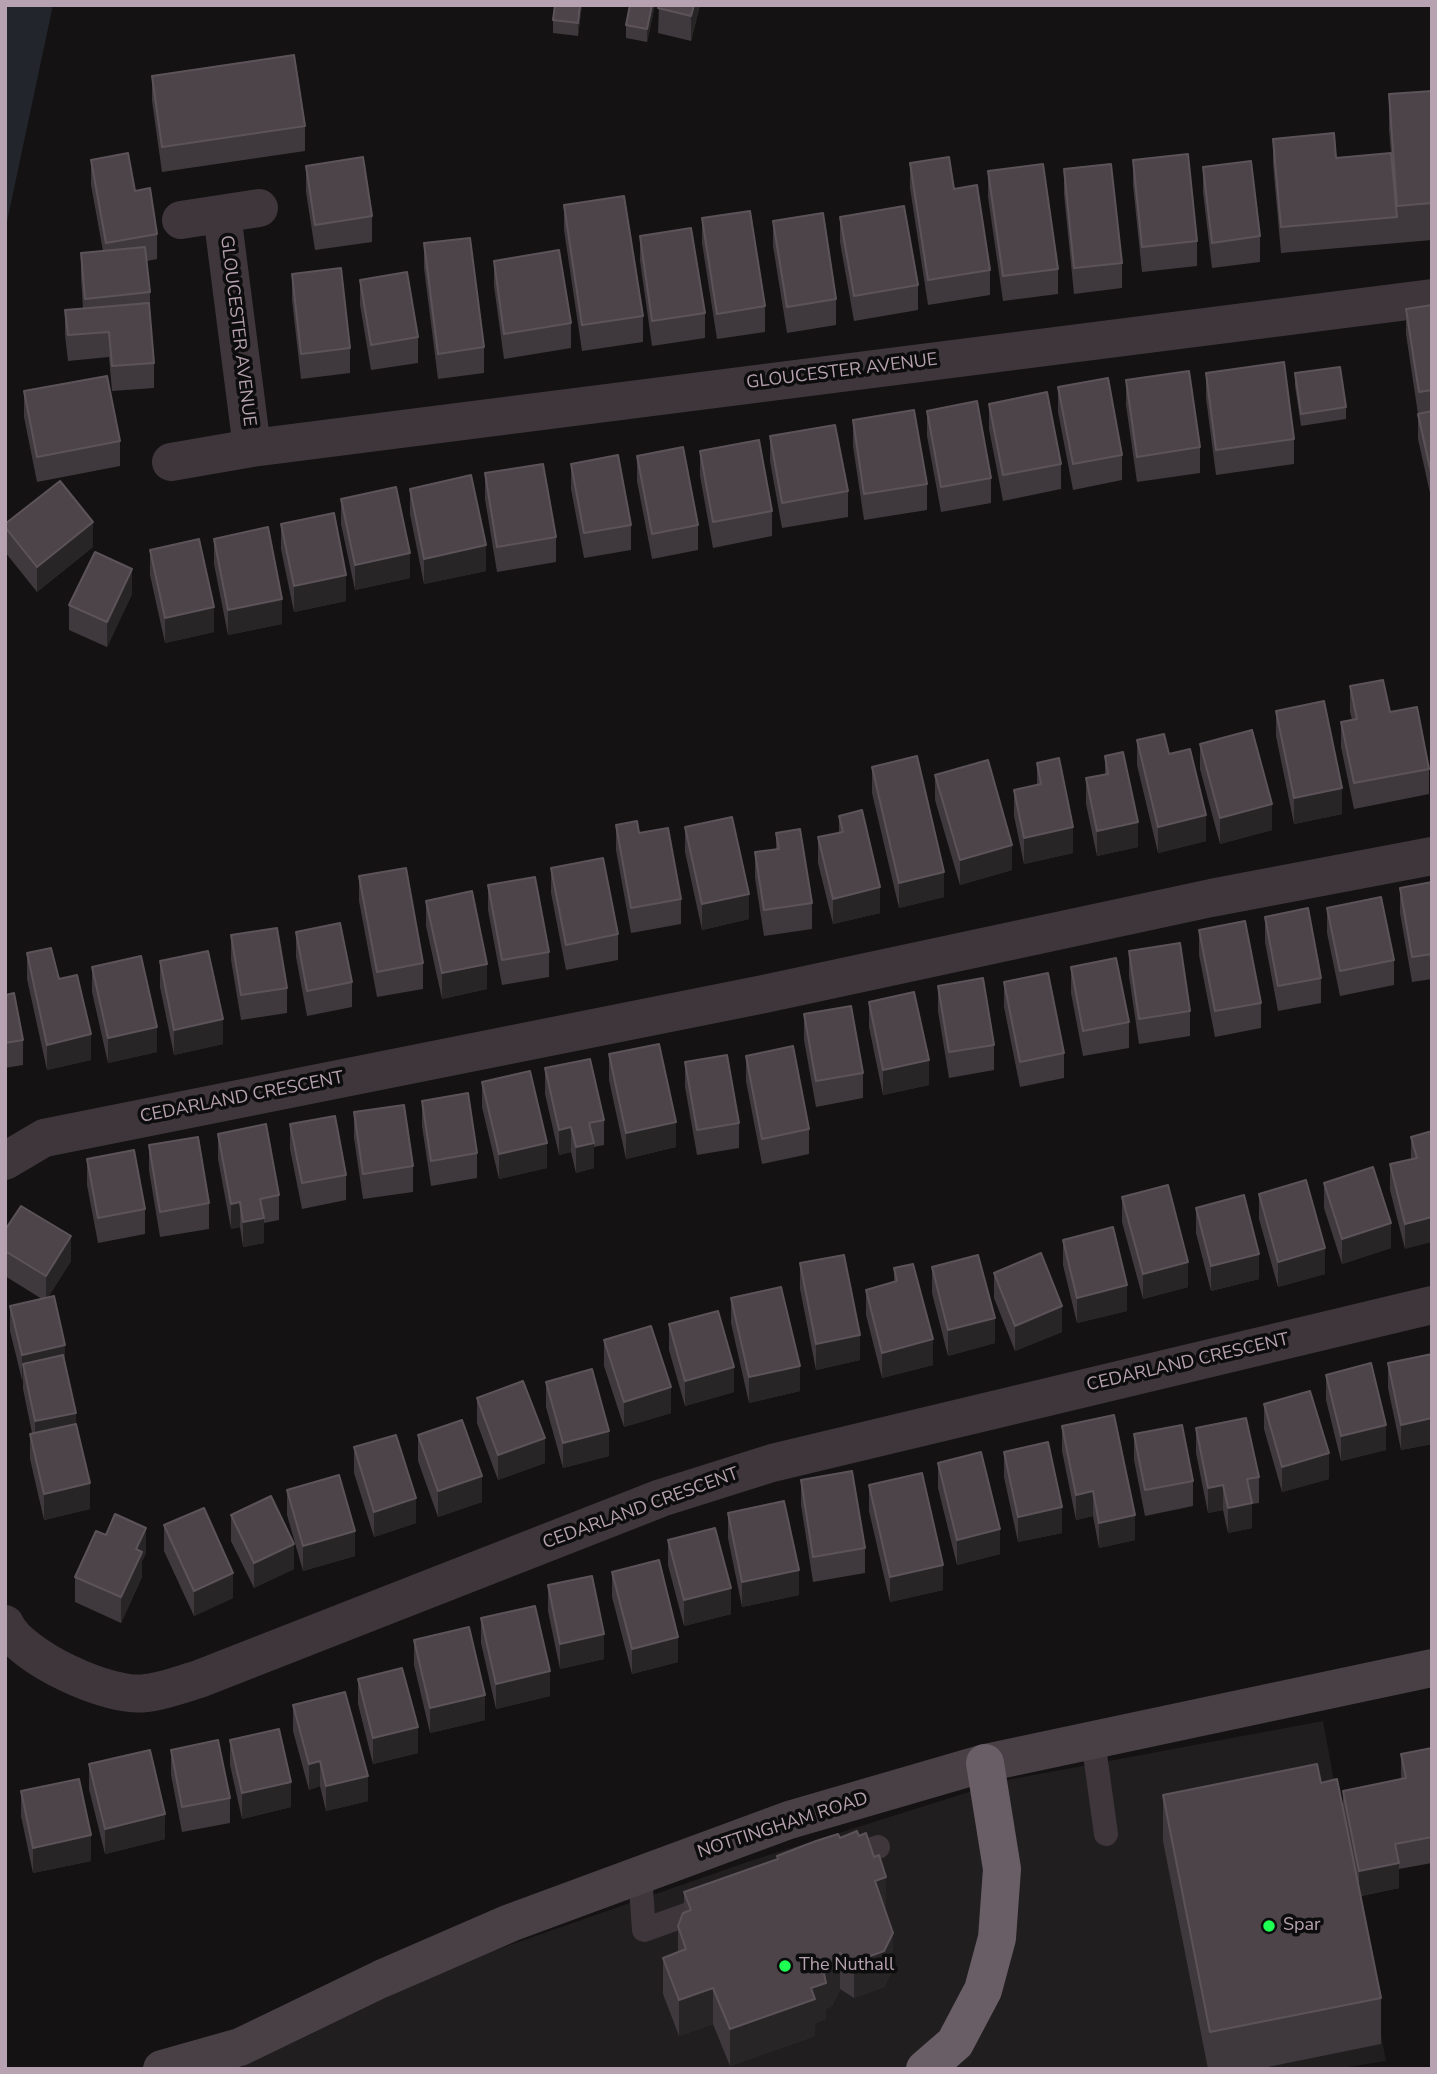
<!DOCTYPE html>
<html>
<head>
<meta charset="utf-8">
<style>
	body { margin:0 }
	#map { position:relative; width:1437px; height:2074px; overflow:hidden; background:#141212; font-family:"Nunito Sans",sans-serif }
	canvas { display:block }
	.frame { position:absolute; inset:0; border:7px solid #b6a2b0; pointer-events:none }
</style>
</head>
<body>
<div id="map">
<canvas width="1437" height="2074"></canvas>
<div class="frame"></div>
</div>
<script>
const context = document.querySelector('canvas').getContext('2d');
context.lineJoin = 'round';
function fillPath(path, color) {
  context.fillStyle = color;
  context.fill(path, 'evenodd');
}
function trace(path, color, width, dash) {
  context.strokeStyle = color;
  context.lineWidth = width;
  context.lineCap = dash ? 'butt' : 'round';
  context.setLineDash(dash || []);
  context.stroke(path);
}
function write(font, color, halo, rows, align = 'center') {
  context.font = font + ' "Nunito Sans",sans-serif';
  context.lineWidth = 7;
  context.setLineDash([]);
  context.textBaseline = 'middle';
  context.strokeStyle = halo;
  context.fillStyle = color;
  for (const [text, x, y, turn = 0] of rows) {
    context.save();
    context.translate(x, y);
    context.rotate((+turn || 0) * Math.PI / 180);
    context.textAlign = isNaN(turn) ? turn : align;
    if (halo) context.strokeText(text, 0, 0);
    context.fillText(text, 0, 0);
    context.restore();
  }
}
const built = new Path2D(`
	M1323,1721L1386,2061L1335,2069H237L461,1962L750,1861L1007,1780Z`);
const green = new Path2D(`
	M5,5H53L5,231Z`);
const lane = new Path2D(`
	M1093,1740L1106,1834
	M841,1860L878,1847
	M640,1875L644,1930L711,1906`);
const street = new Path2D(`
	M222,214L252,448
	M181,220L259,208
	M171,462L252,448L1432,298
	M5,1161L44,1138L764,994L1211,898L1432,856
	M5,1624C20,1657 110,1699 146,1693C164,1691 182,1684 199,1679L661,1498L772,1463L1432,1305`);
const secondary = new Path2D(`
	M162,2069L240,2047L381,1979L510,1923L789,1820L985,1763L1432,1668`);
const highway = new Path2D(`
	M925,2069L955,2043L983,1990L997,1938L1002,1869L985,1763`);
const wall = new Path2D(`
	M555,5H582L578,36L553,33V20Z
	M655,5L647,42L626,38V25Z
	M659,5H700L691,41L658,33Z
	M152,76L305,126V151L162,172L152,101Z
	M1432,91V240L1281,253L1273,164V139L1336,158L1391,153L1389,130V94Z
	M91,160L135,191L157,234V259L147,261L150,292V317L154,363V388L112,391L109,357L68,361L65,335V310L83,309L81,278V253L103,251L91,185Z
	M1133,160L1197,241V266L1142,272L1133,185Z
	M910,163L954,189L990,270V295L928,305L910,188Z
	M306,166L372,216V242L315,250L306,192Z
	M1203,167L1260,236V262L1212,268L1203,192Z
	M1064,169L1122,263V288L1074,294L1064,194Z
	M988,171L1058,269V294L1003,301L988,197Z
	M564,205L643,316V342L582,351L564,230Z
	M840,217L918,285V310L854,321L840,242Z
	M702,218L765,306V332L717,339L702,243Z
	M773,221L836,299V325L787,333L773,246Z
	M640,236L705,313V338L652,346L640,261Z
	M424,243L484,347V373L438,379L424,268Z
	M494,261L571,323V348L504,359L494,286Z
	M292,274L350,348V373L301,379L292,300Z
	M360,280L418,337V363L371,370L360,305Z
	M1432,305V502L1418,439V414L1406,334V309Z
	M1206,373L1294,439V464L1216,475L1206,398Z
	M1295,373L1346,407V419L1301,426L1295,386Z
	M1126,380L1200,447V473L1137,482L1126,405Z
	M1058,387L1122,455V480L1073,490L1058,412Z
	M24,391L120,441V466L37,482L24,417Z
	M989,404L1061,464V489L1003,501L989,429Z
	M927,411L991,478V503L941,512L927,436Z
	M853,420L927,484V510L864,520L853,446Z
	M770,436L848,491V517L782,528L770,461Z
	M700,451L772,511V536L713,548L700,476Z
	M637,456L698,525V550L652,559L637,481Z
	M571,464L631,525V550L584,558L571,489Z
	M485,473L556,537V562L497,572L485,499Z
	M410,489L486,571L424,584L410,514Z
	M341,499L410,578L355,590L341,524Z
	M5,524L93,547L37,592L5,552Z
	M281,524L346,601L294,612L281,549Z
	M214,539L282,624L228,635L214,564Z
	M150,550L214,632L165,643L150,575Z
	M132,594L107,647L69,630V605Z
	M1350,686L1390,712L1429,769V794L1354,809L1341,747V722L1352,720L1350,712Z
	M1276,711L1342,814L1294,824L1276,736Z
	M1137,740L1169,754L1206,841L1158,853L1137,765Z
	M1200,744L1272,830L1220,844L1200,769Z
	M1105,756L1138,847L1097,856L1086,804V778L1105,775Z
	M1037,763L1073,853L1024,864L1014,816V790L1037,785Z
	M872,767L944,897L899,908L872,793Z
	M935,775L1012,870L960,885L935,800Z
	M839,816L880,913L833,924L818,863V837L839,833Z
	M616,825L639,833L681,899V924L631,933L616,850Z
	M685,827L749,919L702,930L685,852Z
	M776,833L812,903V929L764,936L755,878V852L776,849Z
	M551,868L618,934V960L566,970L551,893Z
	M359,876L423,963V989L377,997L359,901Z
	M1432,882V979L1412,982L1400,913V888Z
	M488,885L549,952V977L502,985L488,910Z
	M426,901L487,989L442,999L426,926Z
	M1327,908L1394,960V985L1340,996L1327,933Z
	M1265,917L1321,978V1003L1278,1011L1265,942Z
	M1199,930L1261,1003V1028L1215,1037L1199,955Z
	M296,932L352,982V1007L307,1016L296,957Z
	M231,935L287,988V1013L241,1020L231,960Z
	M1129,951L1190,1011V1036L1139,1044L1129,976Z
	M27,953L59,979L91,1060L47,1070L27,979Z
	M160,961L223,1044L174,1055L160,987Z
	M92,967L157,1052L108,1063L92,992Z
	M1071,967L1129,1022V1048L1083,1056L1071,993Z
	M1004,982L1064,1053V1078L1020,1087L1004,1007Z
	M938,986L994,1045V1070L949,1078L938,1011Z
	M5,991L23,1040V1065L5,1068Z
	M869,1002L929,1085L883,1095L869,1027Z
	M804,1014L863,1073V1098L816,1107L804,1040Z
	M609,1054L676,1147L626,1159L609,1080Z
	M746,1056L809,1129V1154L762,1164L746,1081Z
	M685,1062L739,1123V1148L697,1155L685,1087Z
	M545,1068L604,1120V1145L594,1147V1168L576,1173L571,1152L559,1155L545,1094Z
	M482,1082L547,1168L499,1179L482,1107Z
	M422,1101L477,1153V1178L431,1186L422,1126Z
	M354,1112L413,1166V1192L363,1199L354,1138Z
	M290,1124L346,1175V1200L302,1209L290,1149Z
	M1432,1131L1405,1249L1390,1190V1164L1411,1159V1137Z
	M218,1134L279,1195V1220L264,1223V1243L243,1247L240,1227L231,1229L218,1159Z
	M149,1145L209,1203V1229L160,1237L149,1170Z
	M87,1159L145,1209V1234L98,1243L87,1185Z
	M1324,1183L1391,1248L1342,1264L1324,1208Z
	M1259,1194L1325,1274L1278,1287L1259,1219Z
	M1122,1197L1188,1287L1143,1299L1122,1222Z
	M1196,1208L1259,1279L1211,1291L1196,1233Z
	M5,1230L71,1261L48,1297L65,1364L90,1509L44,1520L30,1459V1434L32,1433L23,1389V1380H22L10,1331V1306L42,1299L5,1276Z
	M1063,1240L1127,1311L1077,1323L1063,1265Z
	M800,1263L860,1360L816,1370L800,1289Z
	M932,1267L995,1343L948,1356L932,1293Z
	M894,1268L933,1365L882,1378L866,1315V1290L894,1282Z
	M994,1273L1062,1332L1015,1351L994,1298Z
	M731,1298L800,1391L749,1403L731,1323Z
	M669,1324L734,1392L685,1406L669,1350Z
	M604,1340L671,1413L624,1427L604,1366Z
	M1432,1354V1444L1401,1450L1388,1388V1363Z
	M1326,1375L1386,1450L1341,1461L1326,1400Z
	M546,1382L609,1456L563,1468L546,1407Z
	M477,1398L545,1463L498,1480L477,1423Z
	M1264,1404L1329,1479L1282,1492L1264,1429Z
	M1062,1426L1135,1540L1099,1548L1093,1516L1076,1520L1062,1451Z
	M1196,1428L1259,1477V1503L1252,1504V1528L1228,1533L1223,1510L1208,1513L1196,1453Z
	M1134,1434L1193,1481V1506L1145,1516L1134,1460Z
	M418,1435L482,1502L438,1517L418,1461Z
	M354,1447L416,1523L374,1537L354,1473Z
	M1004,1452L1062,1533L1018,1542L1004,1477Z
	M938,1463L1000,1554L957,1565L938,1488Z
	M801,1480L865,1548V1573L813,1582L801,1505Z
	M869,1485L943,1590L890,1602L869,1511Z
	M287,1490L355,1556L303,1571L287,1515Z
	M728,1513L799,1595L742,1607L728,1538Z
	M231,1515L294,1569L254,1588L231,1541Z
	M164,1525L233,1598L194,1616L164,1551Z
	M668,1540L731,1614L684,1626L668,1565Z
	M146,1553L142,1561V1577L121,1623L75,1602V1577Z
	M612,1572L678,1662L632,1674L612,1597Z
	M548,1585L604,1659L560,1669L548,1611Z
	M481,1618L550,1696L496,1709L481,1643Z
	M414,1640L485,1720L430,1733L414,1665Z
	M358,1679L418,1753L373,1764L358,1704Z
	M293,1705L368,1801L326,1811L320,1786L309,1790L293,1731Z
	M230,1740L291,1807L242,1819L230,1765Z
	M1432,1748V1863L1399,1869V1888L1361,1896L1381,1998V2044L1258,2069H1208L1163,1841V1795L1321,1783L1343,1807V1791L1401,1779V1754Z
	M171,1750L230,1798V1823L182,1832L171,1775Z
	M89,1764L165,1839L105,1854L89,1789Z
	M21,1791L91,1861L33,1873L21,1816Z
	M840,1838L886,1913L893,1969L884,1987L854,1998L840,1989L832,2006L826,2009V2019L815,2023V2036L730,2066L713,2024L679,2036L663,1994V1958L678,1952V1926L684,1913V1892L777,1860V1856Z`);
const shadedWall = new Path2D(`
	M580,5H582L578,36V23Z
	M652,5H655L647,42V29Z
	M694,5H700L691,41V16Z
	M93,522V547L37,592V567Z
	M486,545V571L424,584V559Z
	M410,553V578L355,590V565Z
	M132,569V594L107,647V622Z
	M346,575V601L294,612V586Z
	M282,599V624L228,635V610Z
	M214,607V632L165,643V618Z
	M1342,788V814L1294,824V798Z
	M1272,804V830L1220,844V818Z
	M1206,815V841L1158,853V827Z
	M1138,822V847L1097,856V831Z
	M1073,827V853L1024,864V838Z
	M1012,845V870L960,885V860Z
	M944,872V897L899,908V883Z
	M880,887V913L833,924V899Z
	M749,894V919L702,930V904Z
	M487,964V989L442,999V973Z
	M223,1019V1044L174,1055V1030Z
	M157,1027V1052L108,1063V1038Z
	M91,1034V1060L47,1070V1045Z
	M929,1060V1085L883,1095V1070Z
	M676,1122V1147L626,1159V1133Z
	M571,1127V1152L559,1155V1130Z
	M547,1143V1168L499,1179V1154Z
	M594,1143V1168L576,1173V1147Z
	M240,1202V1227L231,1229V1204Z
	M1432,1217V1242L1405,1249V1224Z
	M264,1218V1243L243,1247V1222Z
	M1391,1223V1248L1342,1264V1239Z
	M71,1236V1261L46,1301V1276Z
	M1325,1248V1274L1278,1287V1262Z
	M1259,1254V1279L1211,1291V1266Z
	M1188,1262V1287L1143,1299V1274Z
	M1127,1285V1311L1077,1323V1298Z
	M1062,1306V1332L1015,1351V1326Z
	M995,1318V1343L948,1356V1330Z
	M860,1335V1360L816,1370V1344Z
	M933,1339V1365L882,1378V1353Z
	M65,1345V1371L23,1364V1380H22V1355Z
	M800,1366V1391L749,1403V1377Z
	M734,1367V1392L685,1406V1381Z
	M671,1387V1413L624,1427V1402Z
	M76,1413V1438L35,1447V1421Z
	M1432,1418V1444L1401,1450V1425Z
	M1386,1425V1450L1341,1461V1436Z
	M609,1431V1456L563,1468V1443Z
	M545,1438V1463L498,1480V1455Z
	M1329,1453V1479L1282,1492V1467Z
	M482,1476V1502L438,1517V1491Z
	M90,1483V1509L44,1520V1494Z
	M1223,1485V1510L1208,1513V1488Z
	M1093,1491V1516L1076,1520V1495Z
	M416,1498V1523L374,1537V1512Z
	M1252,1503V1528L1228,1533V1508Z
	M1062,1507V1533L1018,1542V1517Z
	M1135,1515V1540L1099,1548V1523Z
	M146,1528V1553L142,1561V1577L121,1623V1597L136,1549Z
	M1000,1529V1554L957,1565V1540Z
	M355,1531V1556L303,1571V1546Z
	M294,1544V1569L254,1588V1563Z
	M943,1565V1590L890,1602V1577Z
	M799,1570V1595L742,1607V1582Z
	M233,1573V1598L194,1616V1591Z
	M731,1588V1614L684,1626V1600Z
	M604,1634V1659L560,1669V1644Z
	M678,1637V1662L632,1674V1649Z
	M550,1671V1696L496,1709V1684Z
	M485,1695V1720L430,1733V1708Z
	M418,1727V1753L373,1764V1738Z
	M320,1761V1786L309,1790V1764Z
	M368,1776V1801L326,1811V1786Z
	M291,1782V1807L242,1819V1793Z
	M165,1814V1839L105,1854V1829Z
	M91,1835V1861L33,1873V1848Z
	M1399,1863V1888L1359,1896V1871Z
	M886,1877V1913L875,1918V1881Z
	M893,1933V1969L884,1987L854,1998V1962Z
	M840,1953V1989L832,2006L826,2009V2019L815,2023V2036L730,2066V2029L811,1988Z
	M713,1988V2024L679,2036V2000Z`);
const building = new Path2D(`
	M555,5H580L578,23L553,20Z
	M630,5H652L647,29L626,25Z
	M659,5H694L691,16L658,8Z
	M294,55L305,126L162,147L152,76Z
	M1432,91V203L1397,206L1389,94Z
	M1334,133L1336,158L1391,153L1397,217L1281,227L1273,139Z
	M128,153L135,191L150,188L157,234L106,243L91,160Z
	M1188,154L1197,241L1142,247L1133,160Z
	M363,157L372,216L315,225L306,166Z
	M949,157L954,189L977,185L990,270L928,280L910,163Z
	M1251,161L1260,236L1212,243L1203,167Z
	M1043,164L1058,269L1003,276L988,171Z
	M1111,164L1122,263L1074,268L1064,169Z
	M624,196L643,316L582,325L564,205Z
	M904,206L918,285L854,296L840,217Z
	M750,211L765,306L717,314L702,218Z
	M823,213L836,299L787,307L773,221Z
	M691,228L705,313L652,321L640,236Z
	M470,238L484,347L438,354L424,243Z
	M145,247L150,292L85,299L81,253Z
	M559,250L571,323L504,334L494,261Z
	M341,268L350,348L301,354L292,274Z
	M407,272L418,337L371,345L360,280Z
	M149,303L154,363L112,366L109,332L68,335L65,310Z
	M1432,305V390L1419,392L1406,309Z
	M1284,362L1294,439L1216,450L1206,373Z
	M1340,367L1346,407L1301,414L1295,373Z
	M1189,371L1200,447L1137,457L1126,380Z
	M107,376L120,441L37,457L24,391Z
	M1108,378L1122,455L1073,464L1058,387Z
	M1047,392L1061,464L1003,475L989,404Z
	M977,401L991,478L941,487L927,411Z
	M914,410L927,484L864,494L853,420Z
	M1432,411V477L1418,414Z
	M835,425L848,491L782,503L770,436Z
	M759,440L772,511L713,522L700,451Z
	M683,447L698,525L652,534L637,456Z
	M618,455L631,525L584,533L571,464Z
	M543,464L556,537L497,547L485,473Z
	M471,475L486,545L424,559L410,489Z
	M60,481L93,522L37,567L5,527V524Z
	M396,487L410,553L355,565L341,499Z
	M334,513L346,575L294,586L281,524Z
	M268,527L282,599L228,610L214,539Z
	M199,539L214,607L165,618L150,550Z
	M95,552L132,569L107,622L69,605Z
	M1383,680L1390,712L1417,707L1429,769L1354,783L1341,722L1357,719L1350,686Z
	M1324,701L1342,788L1294,798L1276,711Z
	M1252,730L1272,804L1220,818L1200,744Z
	M1164,734L1169,754L1190,749L1206,815L1158,827L1137,740Z
	M1123,752L1138,822L1097,831L1086,778L1108,774L1105,756Z
	M917,756L944,872L899,883L872,767Z
	M1059,758L1073,827L1024,838L1014,790L1041,784L1037,763Z
	M988,760L1012,845L960,860L935,775Z
	M862,810L880,887L833,899L818,837L843,832L839,816Z
	M732,817L749,894L702,904L685,827Z
	M637,821L639,833L668,828L681,899L631,908L616,825Z
	M800,829L812,903L764,910L755,852L779,849L776,833Z
	M603,858L618,934L566,945L551,868Z
	M406,868L423,963L377,972L359,876Z
	M535,877L549,952L502,960L488,885Z
	M1432,882V954L1412,957L1400,888Z
	M472,891L487,964L442,973L426,901Z
	M1381,897L1394,960L1340,971L1327,908Z
	M1308,908L1321,978L1278,986L1265,917Z
	M1245,921L1261,1003L1215,1011L1199,930Z
	M340,923L352,982L307,991L296,932Z
	M277,928L287,988L241,995L231,935Z
	M1180,943L1190,1011L1139,1019L1129,951Z
	M51,948L59,979L77,975L91,1034L47,1045L27,953Z
	M208,951L223,1019L174,1030L160,961Z
	M141,956L157,1027L108,1038L92,967Z
	M1116,958L1129,1022L1083,1031L1071,967Z
	M1048,973L1064,1053L1020,1062L1004,982Z
	M983,978L994,1045L949,1052L938,986Z
	M5,991L6,995L14,993L23,1040L5,1043Z
	M914,992L929,1060L883,1070L869,1002Z
	M851,1006L863,1073L816,1081L804,1014Z
	M659,1044L676,1122L626,1133L609,1054Z
	M793,1046L809,1129L762,1139L746,1056Z
	M727,1055L739,1123L697,1130L685,1062Z
	M590,1059L604,1120L589,1123L594,1143L576,1147L571,1127L559,1130L545,1068Z
	M530,1071L547,1143L499,1154L482,1082Z
	M468,1093L477,1153L431,1161L422,1101Z
	M404,1105L413,1166L363,1174L354,1112Z
	M335,1116L346,1175L302,1183L290,1124Z
	M266,1124L279,1195L260,1199L264,1218L243,1222L240,1202L231,1204L218,1134Z
	M1432,1131V1217L1405,1224L1390,1164L1417,1158L1411,1137Z
	M198,1137L209,1203L160,1212L149,1145Z
	M134,1150L145,1209L98,1218L87,1159Z
	M1373,1167L1391,1223L1342,1239L1324,1183Z
	M1306,1180L1325,1248L1278,1262L1259,1194Z
	M1168,1185L1188,1262L1143,1274L1122,1197Z
	M1244,1195L1259,1254L1211,1266L1196,1208Z
	M21,1206L71,1236L46,1276L5,1251V1230Z
	M1113,1227L1127,1285L1077,1298L1063,1240Z
	M1041,1253L1062,1306L1015,1326L994,1273Z
	M844,1255L860,1335L816,1344L800,1263Z
	M978,1255L995,1318L948,1330L932,1267Z
	M913,1264L933,1339L882,1353L866,1290L897,1281L894,1268Z
	M781,1287L800,1366L749,1377L731,1298Z
	M54,1296L65,1345L22,1355L10,1306Z
	M718,1311L734,1367L685,1381L669,1324Z
	M651,1326L671,1387L624,1402L604,1340Z
	M1432,1354V1418L1401,1425L1388,1363Z
	M63,1355L76,1413L35,1421L23,1364Z
	M1371,1363L1386,1425L1341,1436L1326,1375Z
	M592,1369L609,1431L563,1443L546,1382Z
	M523,1381L545,1438L498,1455L477,1398Z
	M1310,1391L1329,1453L1282,1467L1264,1404Z
	M1114,1415L1135,1515L1099,1523L1093,1491L1076,1495L1062,1426Z
	M1246,1418L1259,1477L1247,1479L1252,1503L1228,1508L1223,1485L1208,1488L1196,1428Z
	M462,1420L482,1476L438,1491L418,1435Z
	M76,1424L90,1483L44,1494L30,1434Z
	M1182,1425L1193,1481L1145,1490L1134,1434Z
	M396,1435L416,1498L374,1512L354,1447Z
	M1048,1442L1062,1507L1018,1517L1004,1452Z
	M981,1452L1000,1529L957,1540L938,1463Z
	M852,1471L865,1548L813,1557L801,1480Z
	M922,1473L943,1565L890,1577L869,1485Z
	M339,1475L355,1531L303,1546L287,1490Z
	M271,1496L294,1544L254,1563L231,1515Z
	M784,1501L799,1570L742,1582L728,1513Z
	M204,1508L233,1573L194,1591L164,1525Z
	M115,1514L146,1528L136,1549L142,1552L121,1597L75,1577L96,1531L106,1535Z
	M715,1528L731,1588L684,1600L668,1540Z
	M659,1560L678,1637L632,1649L612,1572Z
	M592,1576L604,1634L560,1644L548,1585Z
	M535,1606L550,1671L496,1684L481,1618Z
	M469,1627L485,1695L430,1708L414,1640Z
	M402,1668L418,1727L373,1738L358,1679Z
	M345,1692L368,1776L326,1786L320,1761L309,1764L293,1705Z
	M279,1729L291,1782L242,1793L230,1740Z
	M218,1740L230,1798L182,1807L171,1750Z
	M1432,1748V1837L1395,1844L1399,1863L1359,1871L1343,1791L1406,1778L1401,1754Z
	M150,1750L165,1814L105,1829L89,1764Z
	M1317,1764L1321,1783L1337,1779L1381,1998L1210,2032L1163,1795Z
	M79,1779L91,1835L33,1848L21,1791Z
	M857,1831L859,1836L866,1833L874,1857L879,1855L886,1877L875,1881L893,1933L884,1951L854,1962L840,1953L832,1969L824,1974L826,1983L811,1988L815,1999L730,2029L713,1988L679,2000L663,1958L686,1949L678,1926L683,1913L691,1910L684,1892L778,1859L777,1856L816,1841L838,1834L840,1838Z`);
const markers = [
	[1269,1926,7,"#1eff53"],
	[785,1966,7,"#1eff53"]
];
const streetNames = [
	["GLOUCESTER AVENUE",237,331,83],
	["GLOUCESTER AVENUE",842,372,-7],
	["CEDARLAND CRESCENT",242,1098,-11],
	["CEDARLAND CRESCENT",1188,1363,-13],
	["CEDARLAND CRESCENT",641,1509,-20],
	["NOTTINGHAM ROAD",783,1826,-18]
];
const poiNames = [
	["Spar",1283,1926],
	["The Nuthall",799,1966]
];
fillPath(built, '#211e1f');
fillPath(green, '#22252c');
trace(lane, '#3e363b', 24);
trace(street, '#3e363b', 38);
trace(secondary, '#494046', 38);
trace(highway, '#6a5e66', 38);
fillPath(wall, '#3f393d');
fillPath(shadedWall, '#282526');
fillPath(building, '#4c4449');
trace(building, '#5c5359', 2);
for (const [x, y, r, color] of markers) {
  const dot = new Path2D();
  dot.arc(x, y, r, 0, 2 * Math.PI);
  context.fillStyle = color;
  context.fill(dot);
  trace(dot, '#0e0d0d', 2.5);
}
write('18px', '#b6a2b0', '#0e0d0d', streetNames);
write('18px', '#b6a2b0', '#0e0d0d', poiNames, 'left');
</script>
</body>
</html>
